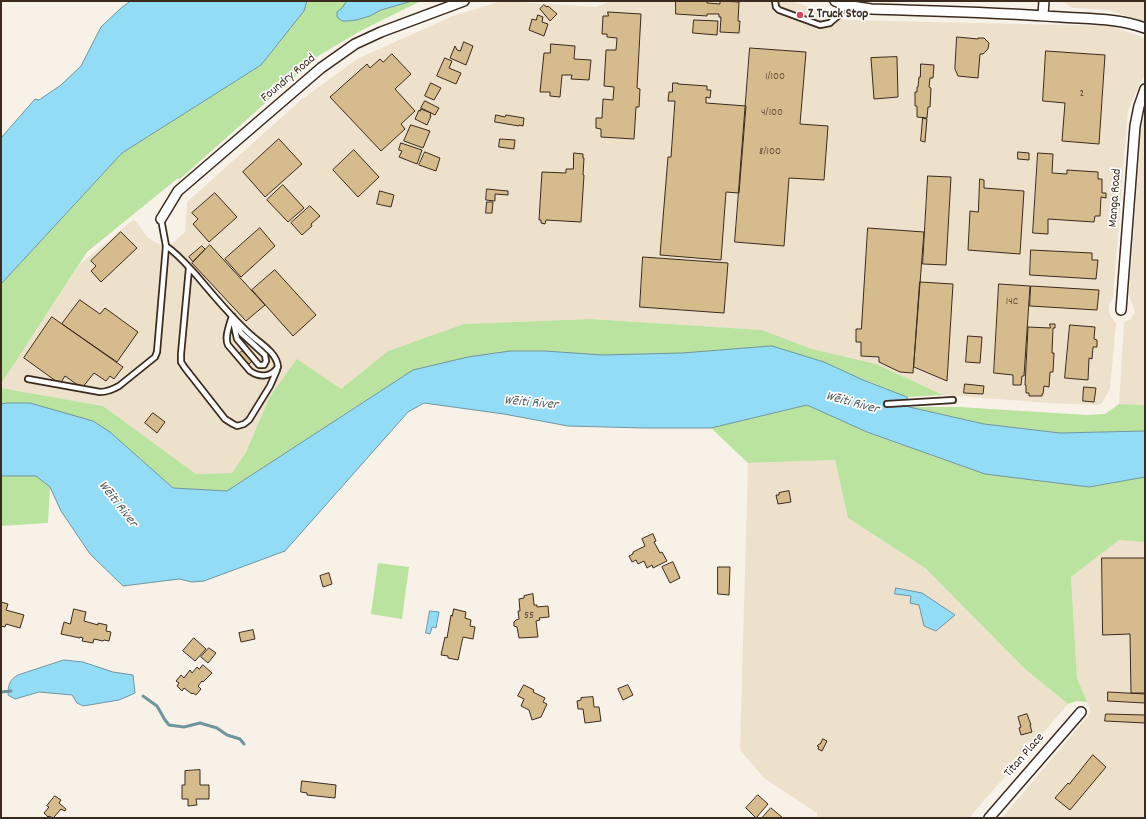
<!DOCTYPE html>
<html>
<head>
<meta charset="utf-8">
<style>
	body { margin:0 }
	#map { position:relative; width:1146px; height:819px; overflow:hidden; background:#f7f1e8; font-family:Dekko,sans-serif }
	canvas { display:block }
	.frame { position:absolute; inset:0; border:2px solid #3b2a1e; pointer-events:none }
</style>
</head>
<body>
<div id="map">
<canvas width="1146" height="819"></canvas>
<div class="frame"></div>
</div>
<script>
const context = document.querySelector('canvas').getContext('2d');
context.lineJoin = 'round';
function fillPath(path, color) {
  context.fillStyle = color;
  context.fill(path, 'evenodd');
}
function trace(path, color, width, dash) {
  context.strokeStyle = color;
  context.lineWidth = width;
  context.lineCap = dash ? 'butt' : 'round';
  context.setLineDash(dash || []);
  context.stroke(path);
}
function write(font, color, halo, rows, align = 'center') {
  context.font = font + ' Dekko,sans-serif';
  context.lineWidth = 3.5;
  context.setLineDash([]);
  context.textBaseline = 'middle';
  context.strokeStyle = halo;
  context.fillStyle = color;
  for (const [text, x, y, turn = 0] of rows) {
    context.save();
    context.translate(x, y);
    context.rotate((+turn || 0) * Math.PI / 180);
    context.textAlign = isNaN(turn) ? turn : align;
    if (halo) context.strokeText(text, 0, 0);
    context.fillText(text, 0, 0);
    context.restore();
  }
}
const built = new Path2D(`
	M502,1L596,7L611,1H792L845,20L1111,26L1145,38V73L1128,110L1113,298L1109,304V312L1111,317L1116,323L1110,388L1102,403L1097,405L1050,403L943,395L876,364L812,349L762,330L591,319L464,324L388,351L341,389L269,398L246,452L232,473L196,474L103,406L1,388V384L79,265L134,219L148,238L161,245L173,243L185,232L187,202L301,100L357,59L453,16Z
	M1062,1H1145V22L1108,10L1072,8Z
	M1145,111V405L1119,404L1124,322L1130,320L1135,312L1129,295L1141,130Z
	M835,460L848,518L925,568L1026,670L1068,704L969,818H817V813L764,778L740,750L748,463Z
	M1119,539L1145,542V818H1002L1091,712L1077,678L1071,577Z`);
const green = new Path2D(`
	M307,1H421L362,30L318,56L180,179L178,178L87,252L1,384V284L122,153L261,65L304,11Z
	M591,319L762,330L812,349L876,364L943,395L907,397L863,380L413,370L227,491L173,488L110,432L30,403H7L1,404V388L103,406L196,474L232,473L246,452L269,398L297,359L341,389L388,351L464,324Z
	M1119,404L1145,405V431L1060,433L984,424L908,407H959L1087,415L1105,414Z
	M807,405L867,432L985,474L1089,487L1145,477V542L1119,540L1071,577L1077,678L1087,702L1076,701L1068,704L1026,670L925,568L848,518L835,460L748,463L711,428Z
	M1,476H36L50,487L48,523L1,526Z
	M378,563L409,567L402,619L371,614Z`);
const water = new Path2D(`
	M131,1H307L304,11L261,65L122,153L1,284V138L35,99L39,100L61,85L81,66L101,27L121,8Z
	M347,1H412L381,10L370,16L356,20L348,21H342L337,17V12L342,8Z
	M772,346L824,362L863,380L907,397L909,407L984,424L1060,433L1145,431V477L1089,487L985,474L867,432L807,405L711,428H644L568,426L504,414L424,403L408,412L285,551L204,581L192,582L179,579L123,586L90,554L61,511L50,487L36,476H1V404L7,403H30L93,421L110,432L173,488L227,491L413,370L468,357L510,351H545L602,355L682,353Z
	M896,588L922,593L955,615L936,631L924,626L919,605L910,603L911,596L895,594Z
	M430,611L439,612L436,628L432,627L430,634L426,633Z
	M64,660L83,662L113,672L133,675L135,693L119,700L83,706L77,703L72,695L39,692L15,699L8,695C8,685 10,679 18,675Z`);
const stream = new Path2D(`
	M1,692L11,691
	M143,696L157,706L165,720L169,725L184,727L200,723L217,728L227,735L240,739L244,744`);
const building = new Path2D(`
	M676,1H707V3L720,4V1L739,2L738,21H740L739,33L720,32L721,17H719V14H707V16L676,14Z
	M544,5L547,7L548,6L557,14L550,21L540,9Z
	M608,12L641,14L637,88L640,89L639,107H636L634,139L601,137V129L596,128V118H602L603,99L613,100L614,87L604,86L606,50H616L617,38L607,37V34H602L603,16H608Z
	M538,15L543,17L542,22L548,24L544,36L529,30L532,19L536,20Z
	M694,20L718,21L717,35L693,33Z
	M957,37L978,39V38H984L989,43L988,49L983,54H980L978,78L958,76L955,69Z
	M464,42L473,46L466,65L450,58L455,46L457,50L460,51Z
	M551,44L575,46L574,59L591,60L589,80L571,79L572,75H562L560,97L550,96V92H540L544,53H550Z
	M750,48L806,52L800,124L828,126L824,180L789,178L784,246L735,242Z
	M1046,51L1105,55L1099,144L1062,141L1065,103L1043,101Z
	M392,54L411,74L395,89L415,111L401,124L405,129L381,151L330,97L367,64L370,68L380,59L383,62Z
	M897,57L898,97L874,99L871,58Z
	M445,58L452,61L449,68L461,73L456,84L437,76Z
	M921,64L934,65L933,78H930L929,87L931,88L930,107H928L927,118L917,117V106H915V92H917V87H918L919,77H920Z
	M431,83L441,88L434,100L425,96Z
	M673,83H678V84L707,86V90H711L710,98L706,97V103L746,106L739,193L726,192L721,260L660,255L668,157H671L675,101H668L669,92H672Z
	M425,101L439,108L435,115L421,108Z
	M421,109L431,113L430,116H431L427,125L415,119L419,110L420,111Z
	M496,115L505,117L506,115L524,118L523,126L519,125V126L495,122Z
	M923,118L927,119L925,142L921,141Z
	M411,125L430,131L423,148L404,141Z
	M279,139L302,164L265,197L243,172Z
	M500,139L515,140L514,149L499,147Z
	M401,143L422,150L417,164L399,157L402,151L399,150Z
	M354,150L379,177L358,197L333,170Z
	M425,152L440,158L436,171L419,165Z
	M1018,152L1029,153V160L1018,159Z
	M574,153L583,154V158H584L583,175H584L581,222L546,220L545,224L541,223V220H539L542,172L566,173V169H573Z
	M1038,153L1053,154L1052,173L1067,174V170L1098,172V179H1102V193H1106V198L1101,197L1100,216H1095L1094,222L1048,219V234L1033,233Z
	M928,176L951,177L946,265L923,264Z
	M980,179L984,180V188L1024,191L1020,254L968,250L970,211L978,212Z
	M283,185L304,208L288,222L267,200Z
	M487,189L508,191V195L495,194V201L486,200Z
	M380,191L394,195L391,207L377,204Z
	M215,193L237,217L209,242L193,224L198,219L192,213Z
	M487,202H493L492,213H486Z
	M310,206L320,216L311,224L312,226L302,235L291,223Z
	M260,228L275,246L241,277L225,259Z
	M868,228L924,232L913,373L900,372L879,362V357L861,356V342H856V329H861Z
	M121,232L137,248L101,282L91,271L96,266L91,261Z
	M210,245L265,305L246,321L192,263Z
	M202,246L205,249L193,262L189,257Z
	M1031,250L1092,253V260H1098L1096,279L1030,275Z
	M643,257L728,263L724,313L640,307Z
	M275,270L316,315L293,336L252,290Z
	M920,282L953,284L947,381L914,367Z
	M999,284L1030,286L1024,376H1022L1021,385H1013V375L994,373Z
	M1031,286L1099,290L1097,310L1030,306Z
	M80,300L100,314L105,308L138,332L117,362L62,324Z
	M52,317L123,367L114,379L110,376L106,381L94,373L82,388L65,376L60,384L24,358Z
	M1050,324H1055V328H1053L1052,353H1054L1053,372H1050L1049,387L1044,386L1043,394H1042V396H1029V393H1026V385H1025L1028,327L1050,328Z
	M1070,325L1095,327L1094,339L1097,340V347H1093L1092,359L1089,358L1088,380L1065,378Z
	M968,336L982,337L980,363L966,362Z
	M242,351L252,361L249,364L239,354Z
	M965,384L984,386L983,394L964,393Z
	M1084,387L1096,388L1094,402L1083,401Z
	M153,413L165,422L157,433L145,423Z
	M789,491L791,502L778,504L776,495H779V493Z
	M653,534L656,541L654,542L660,553L662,552L667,561L653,568L652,565L647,568L644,561L638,564L636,560L632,562L629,556L633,554V552L645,546L642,539Z
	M1102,558H1145V693H1131L1130,634L1103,635Z
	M673,562L680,578L670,583L662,567Z
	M718,567H730L729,595L718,594Z
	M329,573L332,584L323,587L320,576Z
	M533,594L534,605H537V607L548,606L549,617L539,618L540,620L536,621L538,637L519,638L517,627L514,626V622L516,620L519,619L518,611H520L519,599L524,598V596Z
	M1,602L8,604L6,610L24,615L20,628L6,624L5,627L1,626Z
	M74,609L86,612L84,621L98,625V623L107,625L106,631L111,632L109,641L104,640L103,641L94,639L93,643L82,641L83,638L80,637V638L61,634L64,622L70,624Z
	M454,609L466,612L465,618L471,620L470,626L475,627L473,639L463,637L458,660L448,658V656L441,655L445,637L447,638L451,615L452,616Z
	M253,630L255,639L241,642L239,633Z
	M194,638L206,649L195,661L183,651Z
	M209,648L216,653L208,663L201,657Z
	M203,665L212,673L203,682L202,681L198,686L201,689L196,695L193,693L192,694L184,688L182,691L177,686L179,683L176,681L181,675L184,678L190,670L192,673L197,667L199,669Z
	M524,685L534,690L533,692L545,698L543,702L547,704L541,717L532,720L529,710L521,706L524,699L518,696Z
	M628,685L633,695L623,700L618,689Z
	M1108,692L1145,694V703L1108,701Z
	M593,697L594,707H599L601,721L585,723L583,709H578L577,701L581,700V698Z
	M1027,714L1031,725H1030L1032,732L1021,735L1019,728L1021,727L1018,717Z
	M1106,714L1145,715V723L1105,721Z
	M823,739L827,741L822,751L818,749L819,747L817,746L819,744H820Z
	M1093,755L1106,767L1070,810L1055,798L1068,783L1069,784Z
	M200,770V785H209V799H196L197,805L188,806V799H182V785H185V771Z
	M302,781L336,785L335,798L307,795V793L301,792Z
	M758,795L768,804L756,818L746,808Z
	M55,796L61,800L59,803L66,809L65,811L61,809L55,816L53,818L49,816L48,817L44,813L49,807L47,806Z
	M771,808L783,818H762Z`);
const lane = new Path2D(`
	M775,1L776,7L779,10L820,25L830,23L832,21L838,16L845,5
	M166,246C178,254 187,265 197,276C214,296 231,317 251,335C261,344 277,353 278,367C271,377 260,378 250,371L228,345C224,337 230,324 232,316
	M189,268L181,354V362L185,368L225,419L233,424L237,426L244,424L249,420L270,386L277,370
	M232,316L241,333L265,355L266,361L264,365H259L237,339Z
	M28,379L100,392C107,392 112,390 119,386L155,357L157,352L166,246L161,219
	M887,404L953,400`);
const street = new Path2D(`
	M835,1L845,5L871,9C934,11 998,12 1061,17C1089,19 1118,18 1145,28
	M1043,15L1044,1
	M161,219L178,191L321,68L355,44L381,32L464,1
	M1121,310L1135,126L1139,106L1145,89
	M989,818L1081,712`);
const markers = [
	[800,15,4,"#d1495b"]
];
const numberNames = [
	["1/100",775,77],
	["2",1082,94],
	["4/100",772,113],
	["8/100",770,152],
	["14C",1012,302],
	["55",529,616]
];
const poiNames = [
	["Z Truck Stop",808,15]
];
const streetNames = [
	["Foundry Road",289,79,-40],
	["Manga Road",1116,198,-86],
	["Titan Place",1025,756,-49]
];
const waterNames = [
	["Wēiti River",531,404,5],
	["Wēiti River",852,404,15],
	["Wēiti River",117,505,52]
];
fillPath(built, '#ede1cc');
fillPath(green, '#b9e39f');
fillPath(water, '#93dcf5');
trace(water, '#70959f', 1);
trace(stream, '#70959f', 3);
fillPath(building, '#d6bb8c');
trace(building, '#3b2a1e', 1);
trace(lane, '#3b2a1e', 8);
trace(street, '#3b2a1e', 12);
trace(lane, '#fff', 4.5);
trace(street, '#fff', 9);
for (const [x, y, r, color] of markers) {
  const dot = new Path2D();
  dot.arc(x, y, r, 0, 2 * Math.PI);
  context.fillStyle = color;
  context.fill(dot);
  trace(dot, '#fff', 1.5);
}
write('11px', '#624e3a', null, numberNames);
write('bold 13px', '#3b2a1e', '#fff', poiNames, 'left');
write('13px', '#3b2a1e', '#fff', streetNames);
write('italic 14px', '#555f5e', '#fff', waterNames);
</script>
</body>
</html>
